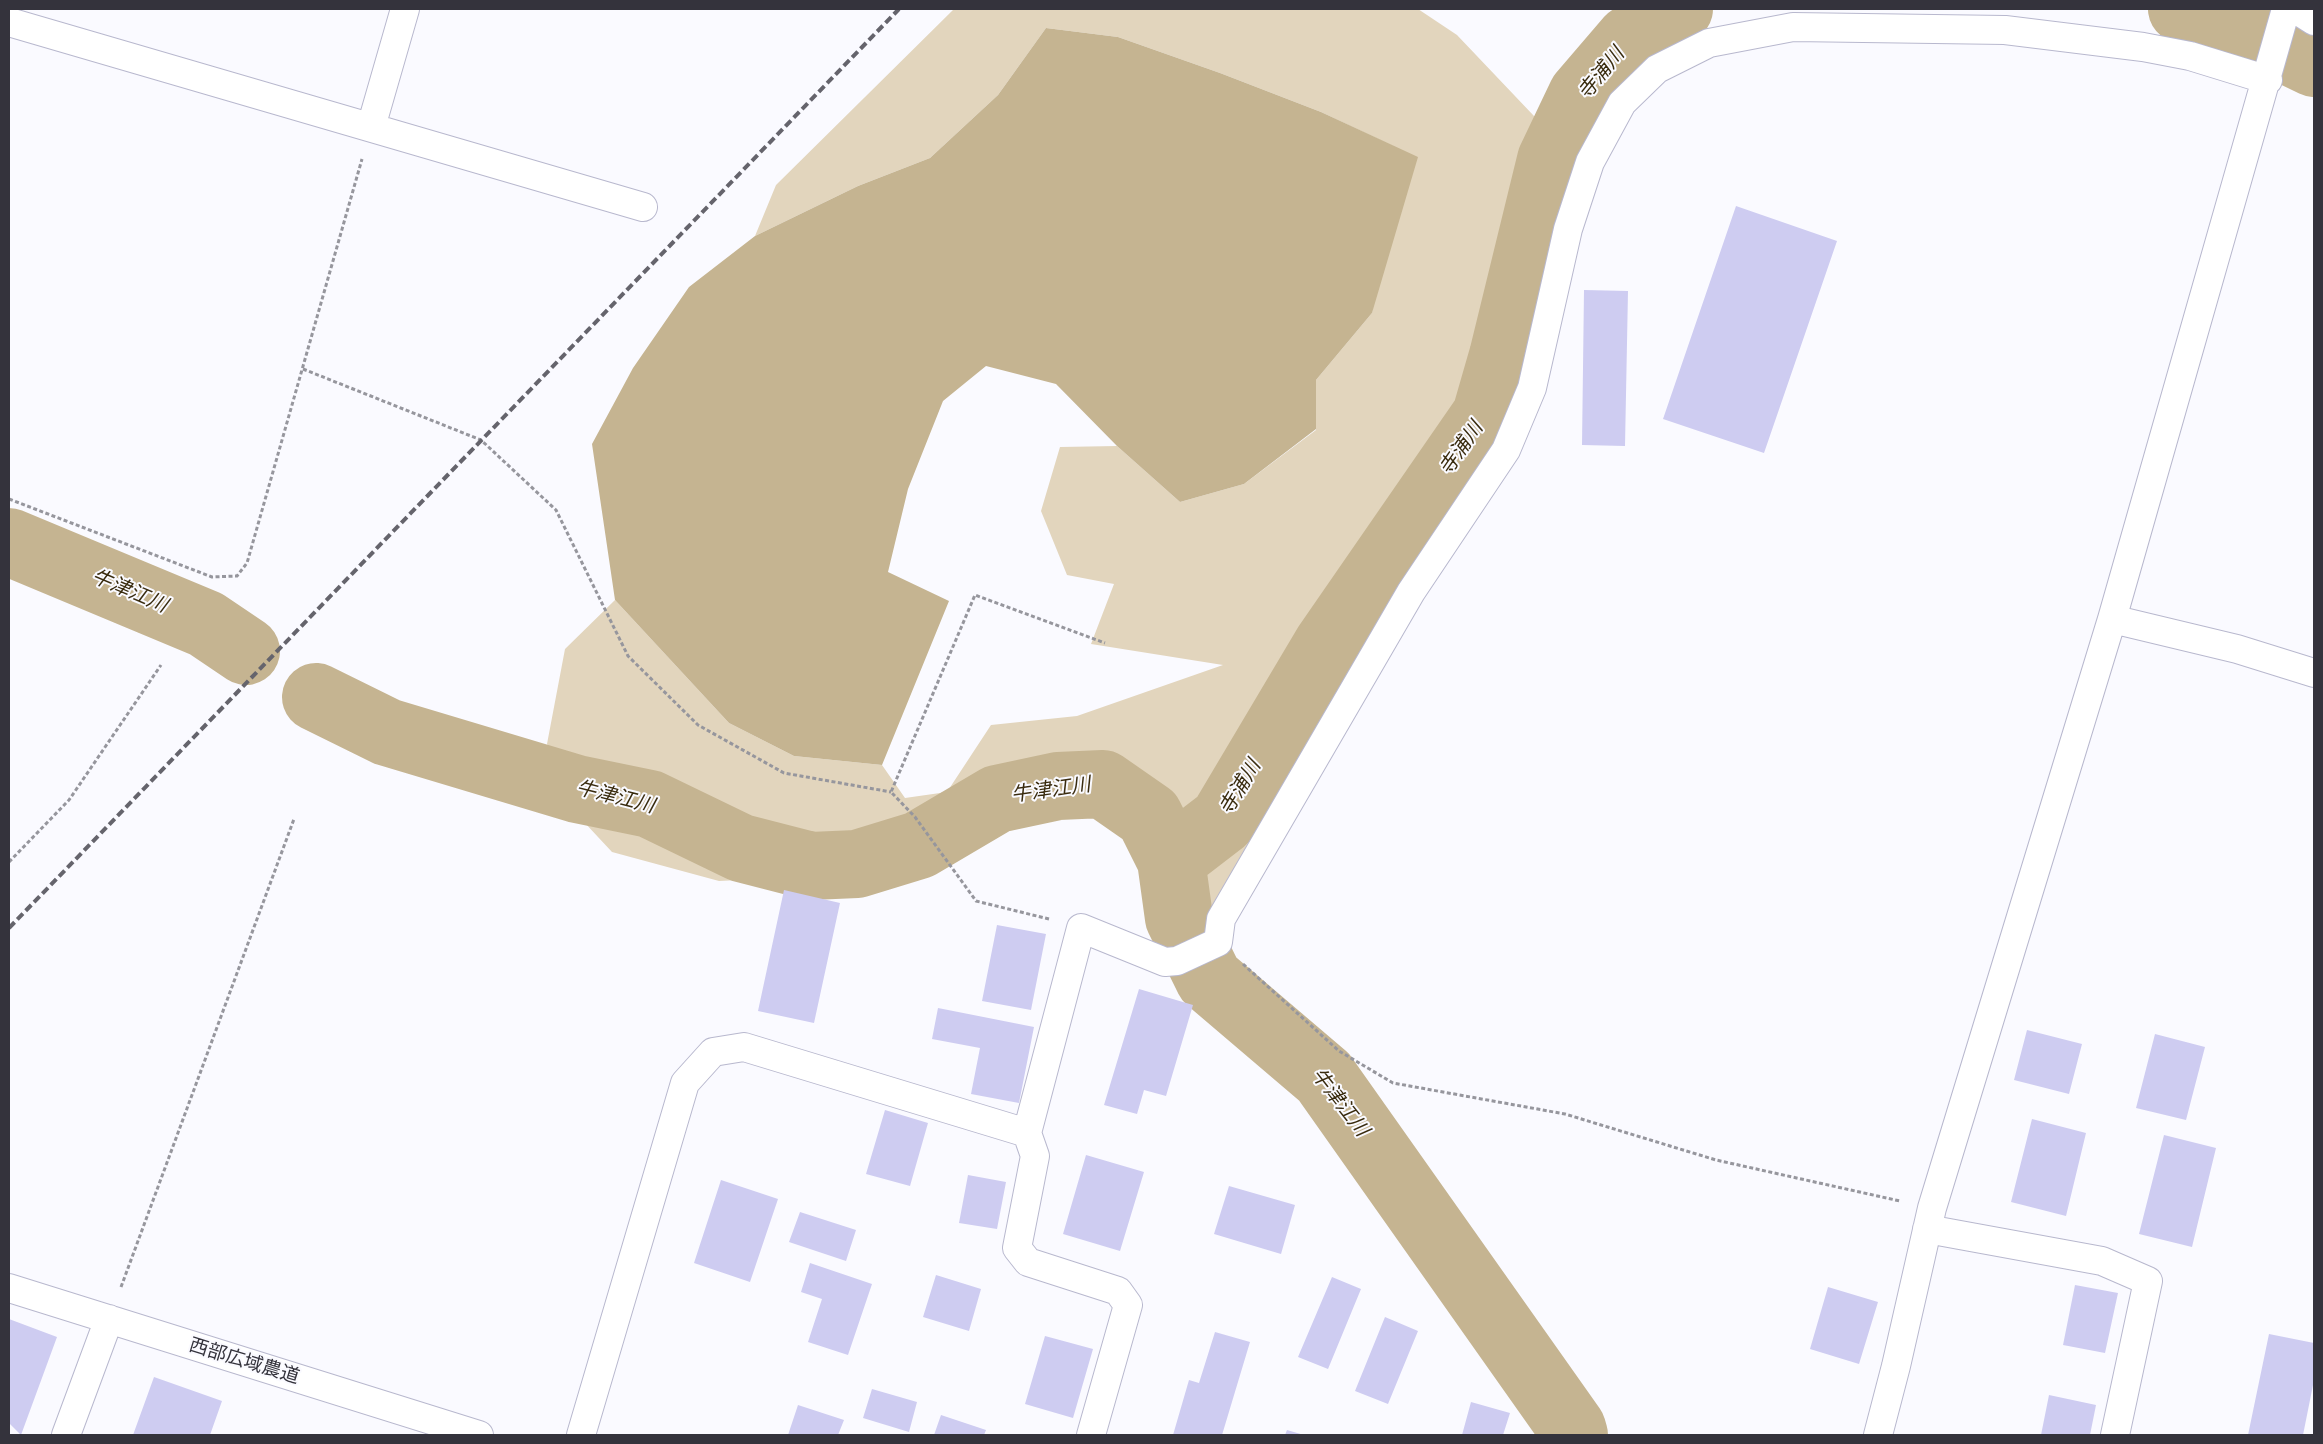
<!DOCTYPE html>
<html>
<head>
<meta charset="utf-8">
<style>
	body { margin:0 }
	#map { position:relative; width:2323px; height:1444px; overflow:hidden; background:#fafaff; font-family:"Sofia Sans Condensed",sans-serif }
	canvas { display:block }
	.frame { position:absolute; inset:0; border:10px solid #34333c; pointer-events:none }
</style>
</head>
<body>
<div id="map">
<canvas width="2323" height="1444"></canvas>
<div class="frame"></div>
</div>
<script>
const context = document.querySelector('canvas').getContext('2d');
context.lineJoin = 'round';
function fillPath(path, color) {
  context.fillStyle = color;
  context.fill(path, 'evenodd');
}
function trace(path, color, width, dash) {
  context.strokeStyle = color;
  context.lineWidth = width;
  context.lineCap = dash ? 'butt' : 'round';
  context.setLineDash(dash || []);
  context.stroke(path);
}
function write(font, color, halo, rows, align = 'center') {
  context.font = font + ' "Sofia Sans Condensed","Noto Sans JP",sans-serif';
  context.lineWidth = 4;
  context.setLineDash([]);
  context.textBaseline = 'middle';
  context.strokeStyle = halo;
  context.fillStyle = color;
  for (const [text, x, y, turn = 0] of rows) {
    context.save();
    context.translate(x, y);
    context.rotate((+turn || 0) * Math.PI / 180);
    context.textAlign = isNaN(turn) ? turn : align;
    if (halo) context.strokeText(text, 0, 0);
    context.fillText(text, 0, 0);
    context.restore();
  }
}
const green = new Path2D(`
	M954,9H1418L1457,35L1572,156L1538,320L1500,431L1419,541L1211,914L1186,935L1151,914L1141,845L1085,805L966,832L883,873L719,881L612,852L584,822L547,744L565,649L615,600L729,723L794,756L882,765L905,798L947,792L991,725L1077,716L1223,665L1091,644L1114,584L1067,575L1041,511L1060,447L1117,446L1180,502L1244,484L1316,430V380L1372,313L1393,146L1321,112L1220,73L1118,37L1046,28L998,95L930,158L858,186L755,236L776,185Z`);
const water = new Path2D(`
	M1046,28L1118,37L1220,73L1321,112L1418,157L1372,313L1316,380V429L1244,484L1180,502L1117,446L1056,384L986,366L943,401L908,489L888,572L949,601L882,765L794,756L729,723L615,600L592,444L633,368L689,287L755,236L858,186L930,158L998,95Z`);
const river = new Path2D(`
	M2182,9L2227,21L2314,63
	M9,542L206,624L246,651
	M316,697L387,732L577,789L650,804L741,848L811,866L857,864L919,845L997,799L1058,786L1103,784L1149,816L1171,860L1179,918L1209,979L1324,1077L1572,1428L1574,1435
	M1171,860L1223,820L1327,645L1486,415L1503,356L1551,160L1582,95L1630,39L1679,9`);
const building = new Path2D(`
	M1736,206L1837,241L1764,453L1663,419Z
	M1584,290L1628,291L1625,446L1582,445Z
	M784,890L840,903L814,1023L758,1011Z
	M997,925L1046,934L1031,1010L982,1001Z
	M1139,989L1193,1005L1166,1096L1144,1090L1137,1114L1104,1105Z
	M938,1008L1034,1027L1019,1103L971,1094L980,1048L932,1039Z
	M2027,1030L2082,1044L2069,1094L2014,1080Z
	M2155,1034L2205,1047L2186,1120L2136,1108Z
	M885,1110L928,1123L910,1186L866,1174Z
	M2032,1119L2086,1133L2066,1216L2011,1202Z
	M2164,1135L2216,1148L2192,1247L2139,1234Z
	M1086,1155L1144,1172L1120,1251L1063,1234Z
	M968,1175L1006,1182L997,1229L959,1223Z
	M721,1180L778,1199L750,1282L694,1263Z
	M1229,1186L1295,1205L1281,1254L1214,1234Z
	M800,1212L856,1230L846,1261L789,1242Z
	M810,1263L872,1284L848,1355L808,1342L822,1299L801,1292Z
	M936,1275L981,1289L969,1331L923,1317Z
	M1332,1277L1361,1289L1328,1369L1298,1357Z
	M2075,1285L2118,1293L2105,1353L2063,1345Z
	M1828,1287L1878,1302L1859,1364L1810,1349Z
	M1385,1317L1418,1331L1388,1404L1355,1391Z
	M9,1319L57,1337L21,1435L9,1423Z
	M1215,1332L1250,1342L1222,1435H1173L1189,1380L1199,1383Z
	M2269,1334L2314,1343V1380L2303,1435H2248Z
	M1045,1336L1093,1349L1073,1418L1025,1404Z
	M154,1377L222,1401L210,1435H133Z
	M872,1389L917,1402L909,1432L863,1418Z
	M2049,1395L2096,1405L2090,1435H2041Z
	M1471,1402L1510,1413L1503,1435H1462Z
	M798,1405L844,1420L838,1435H788Z
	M941,1415L986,1430L984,1435H934Z
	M1287,1430L1304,1435H1285Z`);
const path = new Path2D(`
	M303,369L481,440L556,510L628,656L698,725L784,773L891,792
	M9,499L212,577L237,576L247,563L362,159
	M9,862L69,800L161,665
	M1049,919L976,901L915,817L891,792L975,595L1105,643
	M1243,964L1339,1051L1393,1083L1565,1114L1716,1160L1900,1201
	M121,1287L294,819`);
const minor = new Path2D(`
	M2295,9L2314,21
	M9,22L643,207
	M371,127L405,9
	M2112,619L2237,649L2314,673
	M1927,1229L2102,1261L2148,1281L2115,1435
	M9,1288L479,1435
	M66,1435L109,1319
	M581,1435L685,1083L713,1052L744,1047L1027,1133
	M1091,1435L1128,1305L1118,1291L1028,1262L1017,1248L1035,1156L1027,1133L1081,928L1165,962L1177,961L1218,942L1221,919L1411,592L1506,450L1532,388L1568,229L1590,162L1622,103L1657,69L1709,43L1793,27L2005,30L2143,47L2190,56L2268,80
	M1878,1435L1896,1366L1932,1208L2112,619L2286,9`);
const rail = new Path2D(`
	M9,928L899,9`);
const streetNames = [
	["西部広域農道",244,1362,17]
];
const waterNames = [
	["寺浦川",1602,74,-51],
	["寺浦川",1462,449,-55],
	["牛津江川",129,592,23],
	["寺浦川",1241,788,-59],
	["牛津江川",1051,791,-8],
	["牛津江川",615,798,14],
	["牛津江川",1339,1103,52]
];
fillPath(green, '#e2d5bd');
fillPath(water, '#c5b491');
trace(river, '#c5b491', 68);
fillPath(building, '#ceccf1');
trace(minor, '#b8b8ce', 30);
trace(path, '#96969d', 3, [4, 2.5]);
trace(minor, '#fff', 28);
trace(rail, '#65646c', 4, [8, 4]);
write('19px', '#34333c', '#fafaff', streetNames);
write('italic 20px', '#392b0e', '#fafaff', waterNames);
</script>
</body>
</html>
